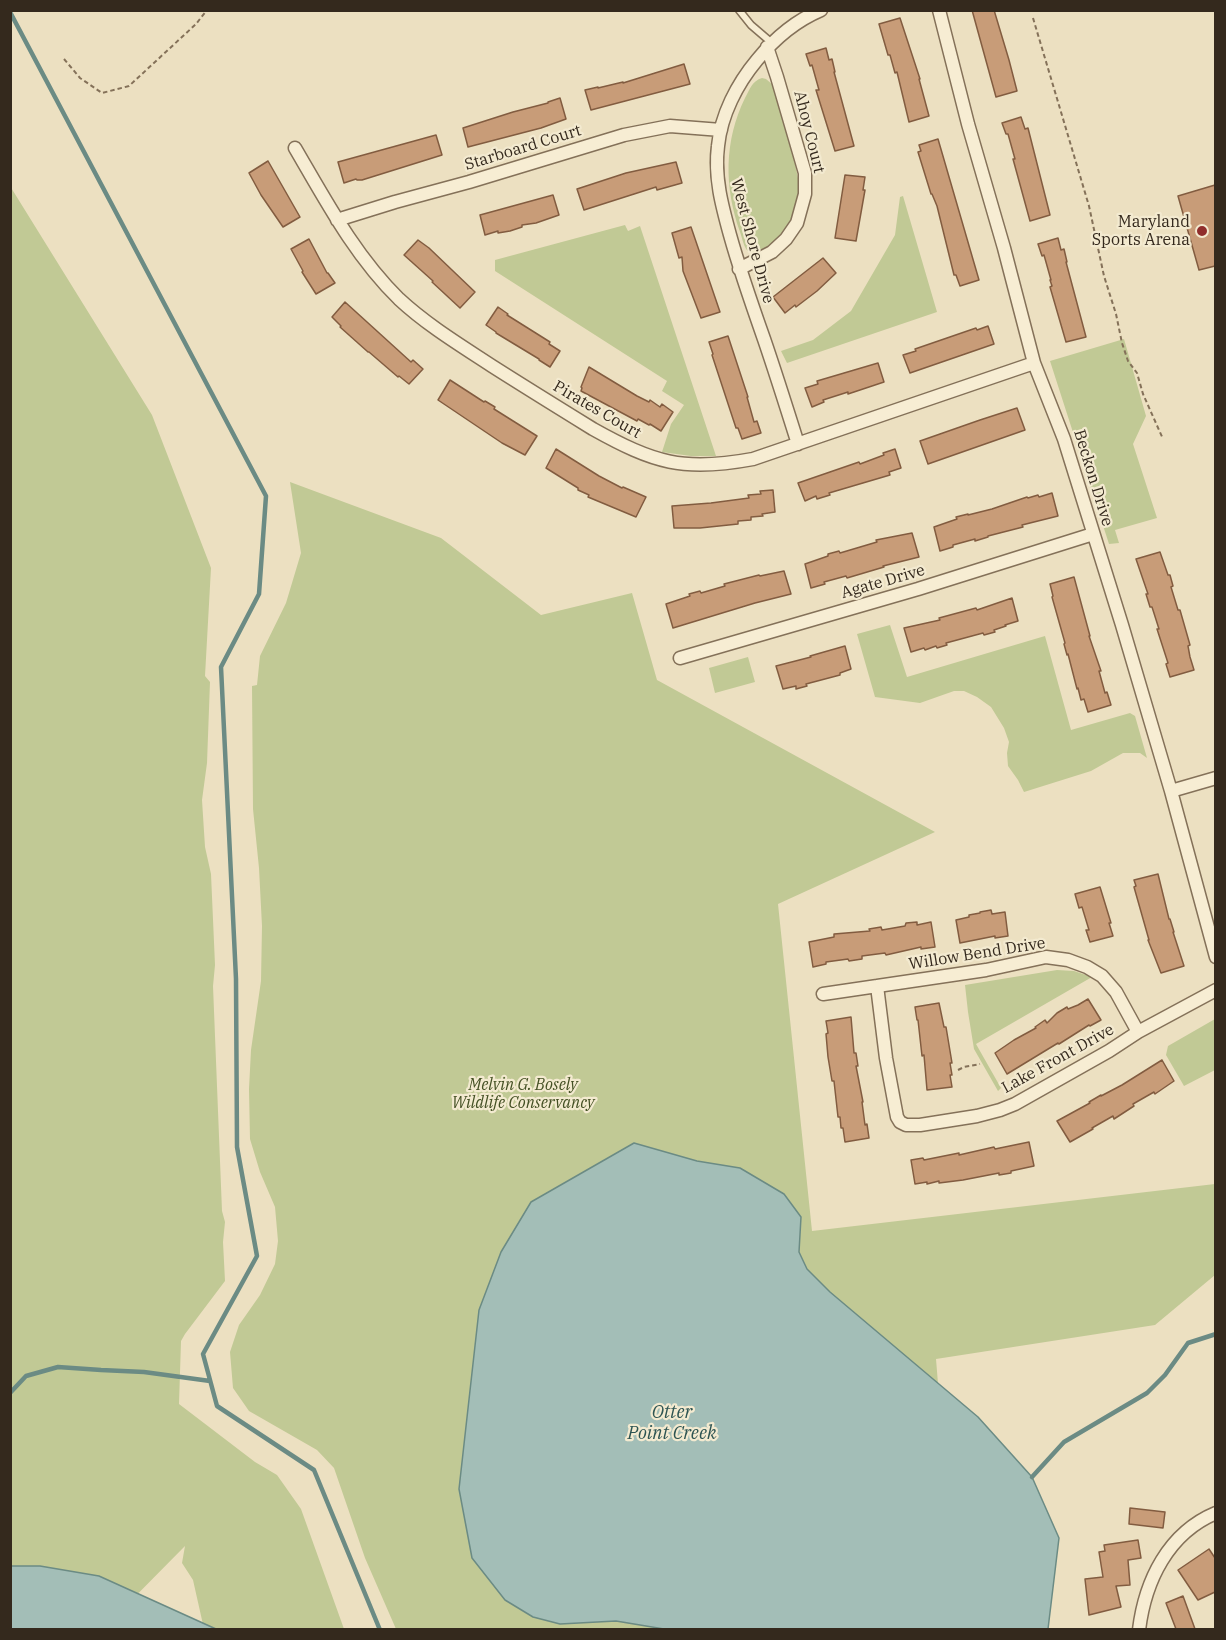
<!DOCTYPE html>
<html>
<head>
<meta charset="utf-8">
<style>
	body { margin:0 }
	#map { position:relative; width:1226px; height:1640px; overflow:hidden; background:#ece0c1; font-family:"IBM Plex Serif",serif }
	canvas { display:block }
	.frame { position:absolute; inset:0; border:12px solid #34291d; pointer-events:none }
</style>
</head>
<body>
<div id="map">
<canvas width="1226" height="1640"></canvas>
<div class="frame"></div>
</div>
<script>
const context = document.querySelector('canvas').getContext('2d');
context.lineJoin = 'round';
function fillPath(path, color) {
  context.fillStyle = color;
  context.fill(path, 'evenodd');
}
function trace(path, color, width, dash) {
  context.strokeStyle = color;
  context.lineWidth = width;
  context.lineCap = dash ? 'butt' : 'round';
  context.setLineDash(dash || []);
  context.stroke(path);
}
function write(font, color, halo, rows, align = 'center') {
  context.font = font + ' "IBM Plex Serif",serif';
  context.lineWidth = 4.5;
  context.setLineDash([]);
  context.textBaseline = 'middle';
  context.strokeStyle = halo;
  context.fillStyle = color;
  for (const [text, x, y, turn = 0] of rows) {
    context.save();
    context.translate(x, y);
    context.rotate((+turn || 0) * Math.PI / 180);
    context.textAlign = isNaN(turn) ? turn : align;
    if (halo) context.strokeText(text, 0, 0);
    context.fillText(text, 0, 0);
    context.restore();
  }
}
const green = new Path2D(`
	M762,78L766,79L773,85C778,104 784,124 789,143C801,183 809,211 773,243C767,248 758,257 749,252C744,249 742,237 740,232C724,187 724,141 745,98C750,89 752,81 762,78Z
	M10,186L152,415L211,568L205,676L210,682L207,763L202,800L205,847L211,874L215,965L213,986L222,1211L225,1222L223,1242L225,1281L185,1334L181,1341L179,1404L255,1462L277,1475L301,1509L344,1629H204L193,1580L182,1563L185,1546L107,1625L11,1629Z
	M903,196L937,312L787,363L781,351L813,340L851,311L895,235L900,197Z
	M625,225L628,231L640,226L716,456H691L662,452L671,424L684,405L662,391L667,381L495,271V260Z
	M1124,339L1146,416L1133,444L1157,518L1115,530L1119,543L1109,544L1050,361Z
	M290,482L441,538L541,615L632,593L657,680L935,832L778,904L812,1231L1215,1184V1275L1155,1325L936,1359L958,1629H396L365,1558L334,1468L317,1450L249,1411L233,1388L230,1352L239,1325L260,1295L275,1264L278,1241L275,1207L260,1172L250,1139L249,1089L251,1050L261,981L262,926L259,868L253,809L252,686L257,685L260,656L286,603L301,553Z
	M890,625L907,677L1045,636L1071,730L1130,713L1135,716L1147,758L1140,753H1123L1091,771L1024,792L1018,780L1008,766L1007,753L1009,742L1004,728L991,707L977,697L964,691H954L920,703L875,697L857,634Z
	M748,657L755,682L715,693L709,668Z
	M1057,970L1074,971L1092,977L976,1044L1001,1088L998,1091L974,1049L968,1012L965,985Z
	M1215,1019V1070L1184,1086L1166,1055L1168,1046Z`);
const water = new Path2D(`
	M634,1143L697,1161L740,1168L784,1194L801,1217L799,1252L807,1269L830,1292L978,1417L1032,1477L1059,1538L1048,1629L670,1630L616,1621L560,1624L533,1617L505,1600L472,1558L459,1489L479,1310L501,1252L531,1202Z
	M10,1566H40L99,1576L216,1629H11Z`);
const stream = new Path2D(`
	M10,12L266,496L259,594L221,667L236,979L237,1147L257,1256L203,1354L217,1406L314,1470L380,1630
	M10,1393L26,1376L58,1367L101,1370L144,1372L210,1381
	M1032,1477L1064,1442L1147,1393L1165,1375L1188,1343L1216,1334`);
const building = new Path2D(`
	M972,10H994L1009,60L1017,91L996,97Z
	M900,18L920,79H919L929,116L909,122L897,72L895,73L890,55H888L879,24Z
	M826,48L829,60L832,59L835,72H834L854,146L835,151L816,90H819L812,65L810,66L806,54Z
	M684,64L690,84L591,110L585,90L598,87V88L623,82V83Z
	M560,98L566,119L541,128L468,147L463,128L513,112L548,103V102Z
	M1021,117L1025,129L1028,128L1050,215L1030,221L1013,159H1015L1008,134H1006L1002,123Z
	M436,135L442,155L362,180H357L356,179L344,183L338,162Z
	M938,139L979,280L960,286L956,275H954L937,206L932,194H931L918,152L921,151L919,145Z
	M268,161L300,217L283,227L261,195L249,173Z
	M676,162L682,183L657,190L656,187L584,210L577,189L626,173Z
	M845,175L865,177L863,190H865L856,241L835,238Z
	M1215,185V266L1199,270L1178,196Z
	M553,195L559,215L536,223L522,225V227L510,231L498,233V231L485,235L480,215Z
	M691,227L720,312L701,318L683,271L682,257L679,258L672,233Z
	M1058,238L1061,250L1064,249L1067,262H1066L1086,337L1066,342L1050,287L1052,286L1050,280H1051L1044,255L1042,256L1038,244Z
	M309,239L327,273H328L335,283L316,294L302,272L303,271L291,249Z
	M418,240L429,248L475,292L460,308L432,282L433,281L404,255Z
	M823,258L836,273L817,291L796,307L795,305L785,313L773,297Z
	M345,302L411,362L413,360L423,369L409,384L399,376L398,377L369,352H368L340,327L341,326L332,317Z
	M498,307L508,314L507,315L550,342L549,344L560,351L550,367L539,360V359L496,333V332L486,325Z
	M988,326L994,344L910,373L903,355L916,351L915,349L976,328L977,330Z
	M728,336L748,397H747L754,422L757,421L761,433L742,439L738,428H736L712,355L713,354L709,342Z
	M878,363L884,382L848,394V392L823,400L824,402L812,407L805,388L818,384L817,381Z
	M589,367L637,396L649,402L650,400L660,407L662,404L673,412L661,431L650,424L649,425L638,419L637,421L581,391L582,388L581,387Z
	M450,380L484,402L485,401L495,407L494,409L537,436L525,455L502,443L438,400Z
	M1017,408L1025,430L928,464L920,441L980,420Z
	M556,449L599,476L622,488L623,487L646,497L636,517L588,497L589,495L578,490V488L546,468Z
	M895,449L901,468L889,472L890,475L829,493L830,495L817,499L816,496L805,501L798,483L859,462L860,464L884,455L883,453Z
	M773,490L775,512L762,514L763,516L751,517V520L738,521V524L700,528H674L672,506L711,503L749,498L748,495L761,494L760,491Z
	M1052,493L1058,516L1022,525L1023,527L988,536V537L975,541V539L953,545V547L940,551L934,527L957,519L956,517L968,514V515L992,509L1027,497L1028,498L1038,495L1039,497Z
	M912,533L919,557L883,566L884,567L847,578L846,576L824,582L825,584L811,588L805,564L828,556V554L839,551L840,553L877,542L876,540Z
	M1160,552L1168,575H1170L1173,586L1171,587L1178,610H1180L1190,645L1188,646L1190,657L1194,670L1170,677L1166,664L1168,663L1157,629H1159L1152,607H1150L1146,594H1148L1136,559Z
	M784,571L791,594L755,603L673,628L666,604L690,596L689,594L700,591L701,593L725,586L724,584L759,575L760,576Z
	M1074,577L1090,636H1089L1101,671H1099L1105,693L1107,692L1111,705L1088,712L1084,699L1081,700L1078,688L1077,689L1068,654L1067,655L1064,644L1065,643L1052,597L1053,596L1050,584Z
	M1012,598L1018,621L1005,625L1006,626L994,630L995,632L984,635L983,633L946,643L947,645L937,648L936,646L925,650L924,648L911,652L904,628L940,620L939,618L976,608L977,610Z
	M845,646L851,669L840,673V675L806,684L807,686L796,689V686L783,689L776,666L811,657L810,656Z
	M1158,874L1169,919H1170L1174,932H1173L1184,966L1161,973L1148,940H1149L1134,887L1136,886L1134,880Z
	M1100,887L1111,923H1109L1113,936L1090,942L1086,930H1089L1082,907L1079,908L1075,894Z
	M991,910L992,914L1005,912L1008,936L995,938V936L960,943L956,920L969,917V915L980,913V912Z
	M917,922V925L931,922L935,947L921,949V947L886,955L885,953L862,956V959L849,961L848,959L826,962V964L813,967L809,942L834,937V934L870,931L869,929L881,927L882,930L905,926L906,923Z
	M1088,999L1101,1020L1090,1026L1089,1025L1059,1044L1058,1043L1007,1074L995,1053L1014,1040L1036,1028L1035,1027L1045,1020L1047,1023L1057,1013L1067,1007L1068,1009L1078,1005Z
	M939,1003L944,1027H946L952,1063H950L952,1075H950L952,1087L927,1090L924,1055L922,1056L918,1020H917L915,1007Z
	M851,1017L854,1053H856L858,1066H856L863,1102H862L865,1125L867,1124L869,1138L845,1142L843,1128H841L840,1117H838L834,1081H832L828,1057L826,1034L828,1033L826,1021Z
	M1162,1060L1174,1081L1155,1094L1154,1092L1133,1104L1134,1106L1114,1119L1113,1116L1092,1128L1093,1129L1070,1142L1057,1121L1090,1103L1089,1102L1101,1095V1096L1122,1085Z
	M1029,1142L1034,1166L1011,1171V1173L999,1175V1173L963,1180L939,1183V1181L927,1184V1182L915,1184L911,1160L923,1158L924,1160L959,1153V1155L994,1147L995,1149Z
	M1130,1508L1165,1512L1163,1528L1129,1524Z
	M1138,1540L1141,1558L1128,1560L1130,1585L1116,1586L1121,1607L1089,1615L1085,1579L1103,1577L1099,1552L1105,1551L1104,1545Z
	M1209,1549L1215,1558V1592L1198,1600L1178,1570Z
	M1183,1596L1195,1629H1176L1166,1603Z`);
const path = new Path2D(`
	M1033,18L1089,206L1104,276L1116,314L1122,343L1128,361L1137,373L1143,394L1163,439
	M64,59L80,78L102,93L129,86L196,24L207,10
	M958,1070L964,1067L980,1064`);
const lane = new Path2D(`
	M739,10L751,25L772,43`);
const street = new Path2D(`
	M939,10L968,124L1004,248L1034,363L1064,439L1122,625L1171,791L1216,957
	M295,148C326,201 355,256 399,299C427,325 460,345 492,366C525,387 559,408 593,429C654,463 683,472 753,459L1034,363
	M337,220L395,202L469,182L624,135L670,126L721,130
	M739,269L772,252L786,239L797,223L805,194V173L777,77L767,47
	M798,444C787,409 776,374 764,339C752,305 740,271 730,235C722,206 714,177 718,146C721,115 737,84 757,60C775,38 795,21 821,10
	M680,658L918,589L1093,534
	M1171,791L1216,778
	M877,986L886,1058L897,1117L900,1122L906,1125H920L977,1116L1000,1110L1015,1104L1109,1051L1138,1032L1216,990
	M823,994L986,970L1046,957L1068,960L1087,967L1102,976L1116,992L1138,1032
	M1139,1630C1145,1581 1168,1533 1216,1513`);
const markers = [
	[1202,231,6,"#902e2c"]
];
const streetNames = [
	["Ahoy Court",809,132,76],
	["Starboard Court",523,148,-17],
	["West Shore Drive",752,241,75],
	["Pirates Court",597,410,30],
	["Beckon Drive",1093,478,73],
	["Agate Drive",883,582,-16],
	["Willow Bend Drive",977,954,-9],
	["Lake Front Drive",1058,1059,-29]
];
const poiNames = [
	["Maryland",1190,222],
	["Sports Arena",1190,240]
];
const parkNames = [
	["Melvin G. Bosely",523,1085],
	["Wildlife Conservancy",523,1103]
];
const waterNames = [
	["Otter",672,1413],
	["Point Creek",672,1434]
];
fillPath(green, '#c1c995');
fillPath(water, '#a3beb7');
trace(water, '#6b8b84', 1.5);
trace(stream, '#6b8b84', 4.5);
fillPath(building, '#c89c78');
trace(building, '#825c40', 1.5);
trace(lane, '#847159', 9);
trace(street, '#847159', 15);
trace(path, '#847159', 2, [4.5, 3]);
trace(lane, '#f7edd3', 6);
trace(street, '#f7edd3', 12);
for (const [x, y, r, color] of markers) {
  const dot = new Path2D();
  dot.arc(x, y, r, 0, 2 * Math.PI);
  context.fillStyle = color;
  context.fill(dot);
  trace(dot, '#f3ead0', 2);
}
write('16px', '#34291d', '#f3ead0', streetNames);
write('16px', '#34291d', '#f3ead0', poiNames, 'right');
write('italic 16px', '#445024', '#f3ead0', parkNames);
write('italic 18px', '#2d5452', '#f3ead0', waterNames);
</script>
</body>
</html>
